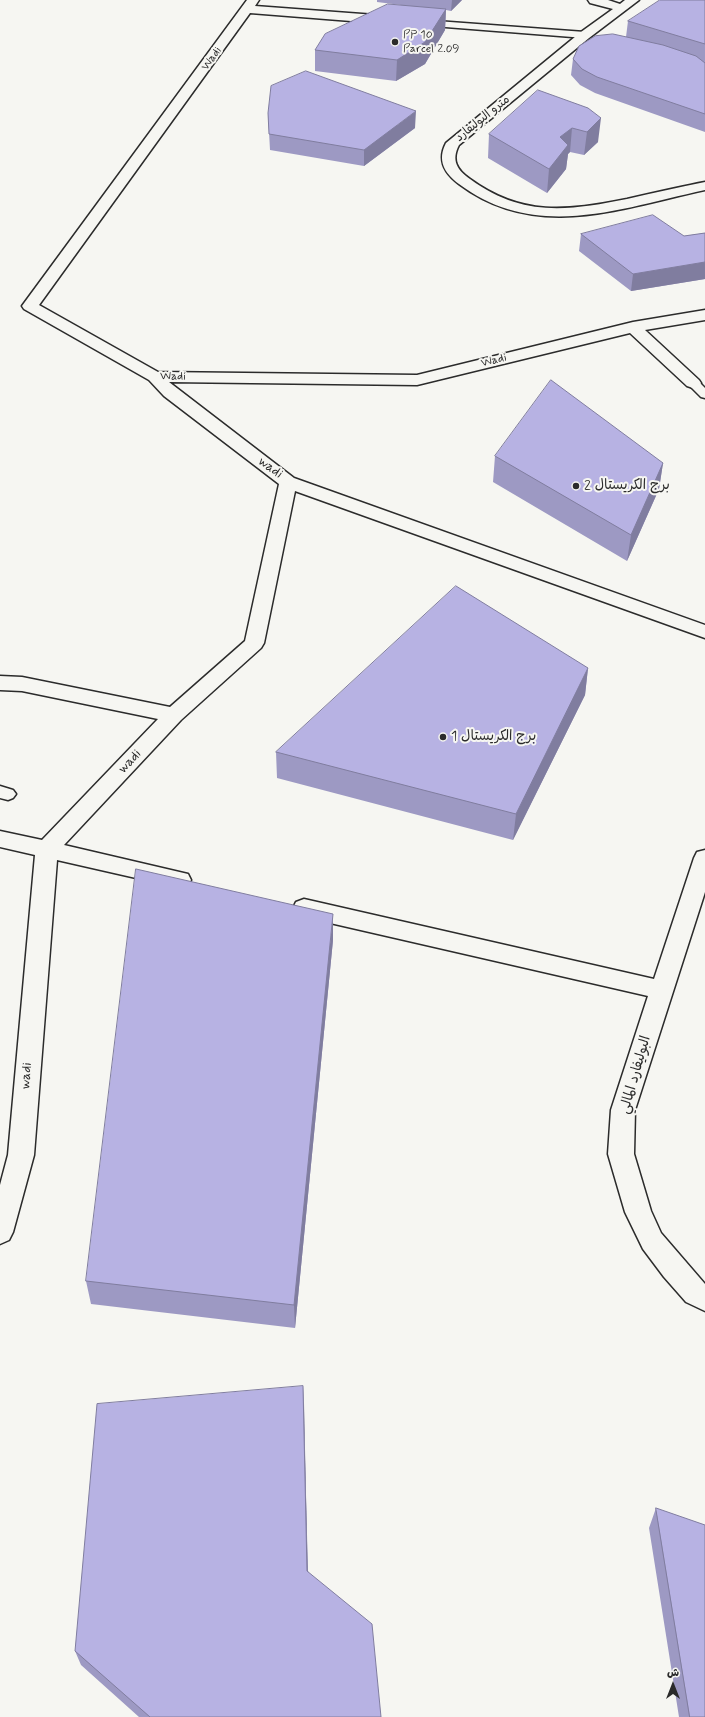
<!DOCTYPE html>
<html>
<head>
<meta charset="utf-8">
<style>
	body { margin:0 }
	#map { position:relative; width:705px; height:1717px; overflow:hidden; background:#f6f6f2; font-family:Mynerve,"Playpen Sans Arabic",sans-serif }
	canvas { display:block }
	.north { position:absolute; left:653px; top:1665px; width:40px; height:40px; -webkit-text-stroke:3px #f6f6f2; paint-order:stroke; rotate:0deg; font-size:11px; font-weight:700; line-height:16px; text-align:center; color:#2b2b2b }
	.north::after { content:''; display:block; margin:auto; width:14px; height:18px; background:#2b2b2b; clip-path:polygon(50% 0,100% 100%,50% 72%,0 100%) }
</style>
</head>
<body>
<div id="map">
<canvas width="705" height="1717"></canvas>
<div class="north">ش</div>
</div>
<script>
const context = document.querySelector('canvas').getContext('2d');
context.lineJoin = 'round';
function trace(path, color, width, dash) {
  context.strokeStyle = color;
  context.lineWidth = width;
  context.lineCap = dash ? 'butt' : 'round';
  context.setLineDash(dash || []);
  context.stroke(path);
}
function fillPath(path, color) {
  context.fillStyle = color;
  context.fill(path, 'evenodd');
}
function write(font, color, halo, rows, align = 'center') {
  context.font = font + ' Mynerve,"Playpen Sans Arabic",sans-serif';
  context.lineWidth = 4;
  context.setLineDash([]);
  context.textBaseline = 'middle';
  context.strokeStyle = halo;
  context.fillStyle = color;
  for (const [text, x, y, turn = 0] of rows) {
    context.save();
    context.translate(x, y);
    context.rotate((+turn || 0) * Math.PI / 180);
    context.textAlign = isNaN(turn) ? turn : align;
    if (halo) context.strokeText(text, 0, 0);
    context.fillText(text, 0, 0);
    context.restore();
  }
}
const lane = new Path2D(`
	M423,20L585,32L590,35L585,38L420,25L419,23Z
	M693,379L697,380L705,388V398L701,397L687,383Z
	M0,786L13,790L16,794L13,798L8,800L0,798Z`);
const street = new Path2D(`
	M247,0H259L255,6L389,16L395,20L389,24L250,13L39,305L158,372L417,375L633,322L705,310V320L645,330L699,380L701,383L699,386L693,388L687,386L630,333L417,385L169,382L294,478L705,625V638L295,491L264,643L261,648L181,720L64,845L188,874L191,880L188,886L180,888L57,860L34,1155L13,1232L9,1240L0,1244V1185L8,1155L35,855L0,847V831L42,840L158,719L22,691L0,690V676L22,677L170,707L245,641L279,484L164,396L149,380L24,309L22,306Z
	M588,0H608L620,4L625,0H639L589,38L459,145C451,160 457,170 470,179C522,217 567,211 627,199C653,193 679,187 705,182V190C621,208 536,242 459,184C444,173 437,160 446,143L581,32L613,9L590,3Z
	M705,850V892L635,1110L634,1154L651,1211L661,1233L705,1284V1311L686,1302L664,1277L643,1249L625,1212L608,1154L611,1110L648,996L304,917L296,914L293,908L296,902L304,899L654,979L694,858L697,852Z`);
const wall = new Path2D(`
	M377,0H462L451,11L446,10L445,30L425,64L396,81L315,71V50L401,5L377,2Z
	M705,0V132L595,93L580,85L571,75L573,59L626,37L628,21Z
	M588,108L598,142L584,155L570,152L568,154L566,169L547,193L488,158L489,134Z
	M268,113L415,128L364,166L270,150Z
	M705,233V279L631,291L579,251L581,234L684,236Z
	M495,456L663,463L659,489L627,561L493,482Z
	M588,668L585,695L513,840L277,778L276,752Z
	M333,940L295,1328L91,1304L86,1281Z
	M303,1386L308,1571L381,1717H139L81,1665L75,1651Z
	M656,1508L705,1717H679L649,1528Z`);
const shadedWall = new Path2D(`
	M452,0H462L451,11Z
	M446,9L445,30L425,64L396,81L397,60Z
	M416,111L415,128L364,166V150Z
	M601,118L598,142L584,155L587,132Z
	M572,128L570,152L568,154L566,169L547,193L549,169L560,137Z
	M705,262V279L631,291L633,274Z
	M663,463L659,489L627,561L631,535Z
	M588,668L585,695L513,840L516,814Z
	M333,914V940L295,1328L294,1305Z
	M303,1386L304,1403L308,1586L307,1571Z`);
const building = new Path2D(`
	M660,0H705V44L628,21Z
	M388,4L446,9L425,42L397,60L315,50L325,34Z
	M613,34L663,45L696,56L705,63V114L597,77L582,69L573,59L579,46L595,36Z
	M306,71L416,111L364,150L269,134L268,113L271,86Z
	M538,90L588,108L601,118L587,132L572,128L560,137L568,145L549,169L489,134Z
	M653,215L684,236L705,233V262L633,274L581,234Z
	M551,380L663,463L631,535L495,456Z
	M456,586L588,668L516,814L276,752Z
	M136,869L333,914L294,1305L86,1281Z
	M303,1386L307,1571L372,1624L381,1717H150L75,1651L97,1404Z
	M656,1508L705,1525V1717H690Z`);
const markers = [
	[395,42,4,"#2b2b2b"],
	[576,486,4,"#2b2b2b"],
	[443,737,4,"#2b2b2b"]
];
const farPoinames = [
	["PP 10",403,35],
	["Parcel 2.09",403,49]
];
const farStreetnames = [
	["Wadi",212,59,-54],
	["مترو البوليفارد",483,119,-39],
	["Wadi",494,361,-14],
	["Wadi",173,377,1]
];
const streetNames = [
	["wadi",270,468,37],
	["wadi",130,762,-46],
	["البوليفارد المالي",636,1075,-74],
	["wadi",27,1076,-85]
];
const poiNames = [
	["برج الكريستال 2",584,486],
	["برج الكريستال 1",451,737]
];
trace(lane, '#2b2b2b', 3);
trace(street, '#2b2b2b', 3);
fillPath(lane, '#f6f6f2');
fillPath(street, '#f6f6f2');
fillPath(wall, '#9d99c3');
fillPath(shadedWall, '#807d9f');
fillPath(building, '#b7b2e3');
trace(building, '#807d9f', 1);
for (const [x, y, r, color] of markers) {
  const dot = new Path2D();
  dot.arc(x, y, r, 0, 2 * Math.PI);
  context.fillStyle = color;
  context.fill(dot);
  trace(dot, '#f6f6f2', 1.5);
}
write('12px', '#2b2b2b', '#f6f6f2', farPoinames, 'left');
write('12px', '#2b2b2b', '#f6f6f2', farStreetnames);
write('14px', '#2b2b2b', '#f6f6f2', streetNames);
write('14px', '#2b2b2b', '#f6f6f2', poiNames, 'left');
</script>
</body>
</html>
